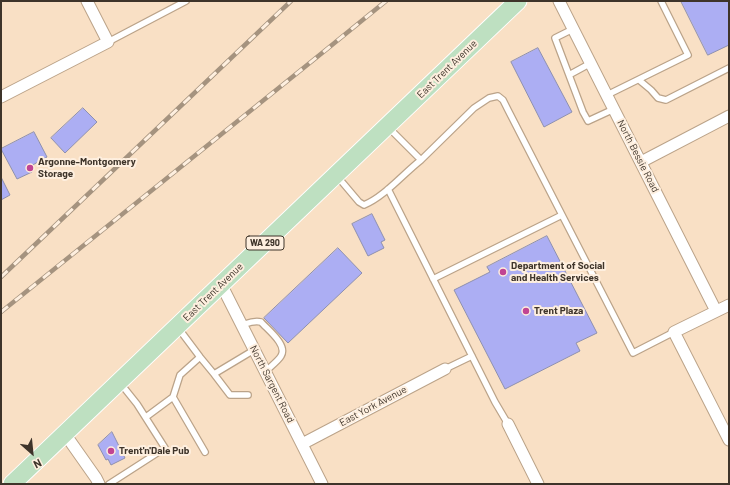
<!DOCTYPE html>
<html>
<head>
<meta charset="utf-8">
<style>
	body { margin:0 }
	#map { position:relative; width:730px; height:485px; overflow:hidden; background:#f9e0c5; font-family:Barlow,sans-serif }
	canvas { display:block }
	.frame { position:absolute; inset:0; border:2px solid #3e342a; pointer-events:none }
	.north { position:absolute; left:12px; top:433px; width:40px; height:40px; -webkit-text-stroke:3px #feefdf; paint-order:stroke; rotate:153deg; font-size:11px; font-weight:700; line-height:16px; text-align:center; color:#3e342a }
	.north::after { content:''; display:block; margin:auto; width:14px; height:18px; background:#3e342a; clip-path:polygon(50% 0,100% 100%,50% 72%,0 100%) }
</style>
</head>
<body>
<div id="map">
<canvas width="730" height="485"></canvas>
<div class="frame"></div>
<div class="north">N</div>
</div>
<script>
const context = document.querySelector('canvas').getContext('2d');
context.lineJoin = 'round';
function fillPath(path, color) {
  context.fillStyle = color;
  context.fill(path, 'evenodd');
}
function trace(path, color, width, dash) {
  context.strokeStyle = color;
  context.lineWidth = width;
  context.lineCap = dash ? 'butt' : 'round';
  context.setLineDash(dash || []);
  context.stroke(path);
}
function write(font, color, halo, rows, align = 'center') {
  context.font = font + ' Barlow,sans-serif';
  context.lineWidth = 4;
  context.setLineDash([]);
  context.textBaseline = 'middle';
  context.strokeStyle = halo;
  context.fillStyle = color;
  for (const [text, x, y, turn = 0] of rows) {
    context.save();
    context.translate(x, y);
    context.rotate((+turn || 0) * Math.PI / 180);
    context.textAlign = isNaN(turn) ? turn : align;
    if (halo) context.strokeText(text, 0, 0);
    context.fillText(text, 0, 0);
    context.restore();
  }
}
const building = new Path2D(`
	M681,1H729V45L708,55Z
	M538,48L572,112L544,127L511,62Z
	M83,108L97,122L65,153L51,138Z
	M34,132L47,157L29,167L32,172L17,179L1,149Z
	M1,177L10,195L1,200Z
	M372,214L385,240L381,242L384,248L368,256L352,224Z
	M547,236L597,333L576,343L580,351L505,389L454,290L490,272L487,267Z
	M338,248L362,273L288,343L264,318Z
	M112,432L125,458L111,465L108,459L106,460L98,445Z`);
const service = new Path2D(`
	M573,29L555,38L583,112L588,121L614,109
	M108,42L186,1
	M569,75L591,63
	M639,80L651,90L658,98L666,100L729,68
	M607,95L688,55L661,1
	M421,160L474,108L489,98L498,96L503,100L508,110L633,353L674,332
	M337,176L359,202L364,205C384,197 403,174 421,160L389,128
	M388,189L495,402L508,424
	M433,279L562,215
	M242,325C248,323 254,320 261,322C268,330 288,345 281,356C279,360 269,368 265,372
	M179,329L200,357L214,374L254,350
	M445,369L472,356
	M214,374L230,395H248
	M173,397L180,375L200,357
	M146,417L173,397L205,452
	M109,484L165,448L137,404L121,384`);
const minor = new Path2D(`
	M559,1L716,311
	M1,97L108,42L87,1
	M641,162L729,116
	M221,284L322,484
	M729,305L674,332L729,440
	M508,424L538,484
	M65,434L96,478L99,484
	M302,444L445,369`);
const primary = new Path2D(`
	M12,484L518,1`);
const rail = new Path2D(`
	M1,277L291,1
	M1,312L327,49L386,1`);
const markers = [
	[30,168,4,"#c14493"],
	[503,272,4,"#c14493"],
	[526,311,4,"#c14493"],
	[111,451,4,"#c14493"]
];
const shields = [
	[265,243,38]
];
const shieldNames = [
	["WA 290",265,243]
];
const streetNames = [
	["East Trent Avenue",447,69,-44],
	["North Bessie Road",638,156,63],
	["East Trent Avenue",213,292,-44],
	["North Sargent Road",272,384,63],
	["East York Avenue",373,406,-28]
];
const poiNames = [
	["Argonne-Montgomery",38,162],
	["Storage",38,174],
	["Department of Social",511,266],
	["and Health Services",511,278],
	["Trent Plaza",534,311],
	["Trent'n'Dale Pub",119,451]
];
fillPath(building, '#acaef3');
trace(building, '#8e90ae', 1);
trace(service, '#bba389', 8);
trace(minor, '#bba389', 13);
trace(primary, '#fff', 19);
trace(service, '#fff', 5.5);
trace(minor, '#fff', 11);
trace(primary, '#bee0c1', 17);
trace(rail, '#a5937f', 4.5);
trace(rail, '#feefdf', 3, [9]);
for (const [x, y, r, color] of markers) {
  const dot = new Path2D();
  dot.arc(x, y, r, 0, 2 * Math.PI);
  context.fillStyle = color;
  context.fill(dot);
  trace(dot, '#feefdf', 1.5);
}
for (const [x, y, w] of shields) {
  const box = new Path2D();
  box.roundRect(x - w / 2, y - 7, w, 14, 3);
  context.fillStyle = '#feefdf';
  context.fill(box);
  trace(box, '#3e342a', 1);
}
write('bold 9px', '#3e342a', null, shieldNames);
write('10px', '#3e342a', '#feefdf', streetNames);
write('bold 10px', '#3e342a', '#feefdf', poiNames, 'left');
</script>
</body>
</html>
